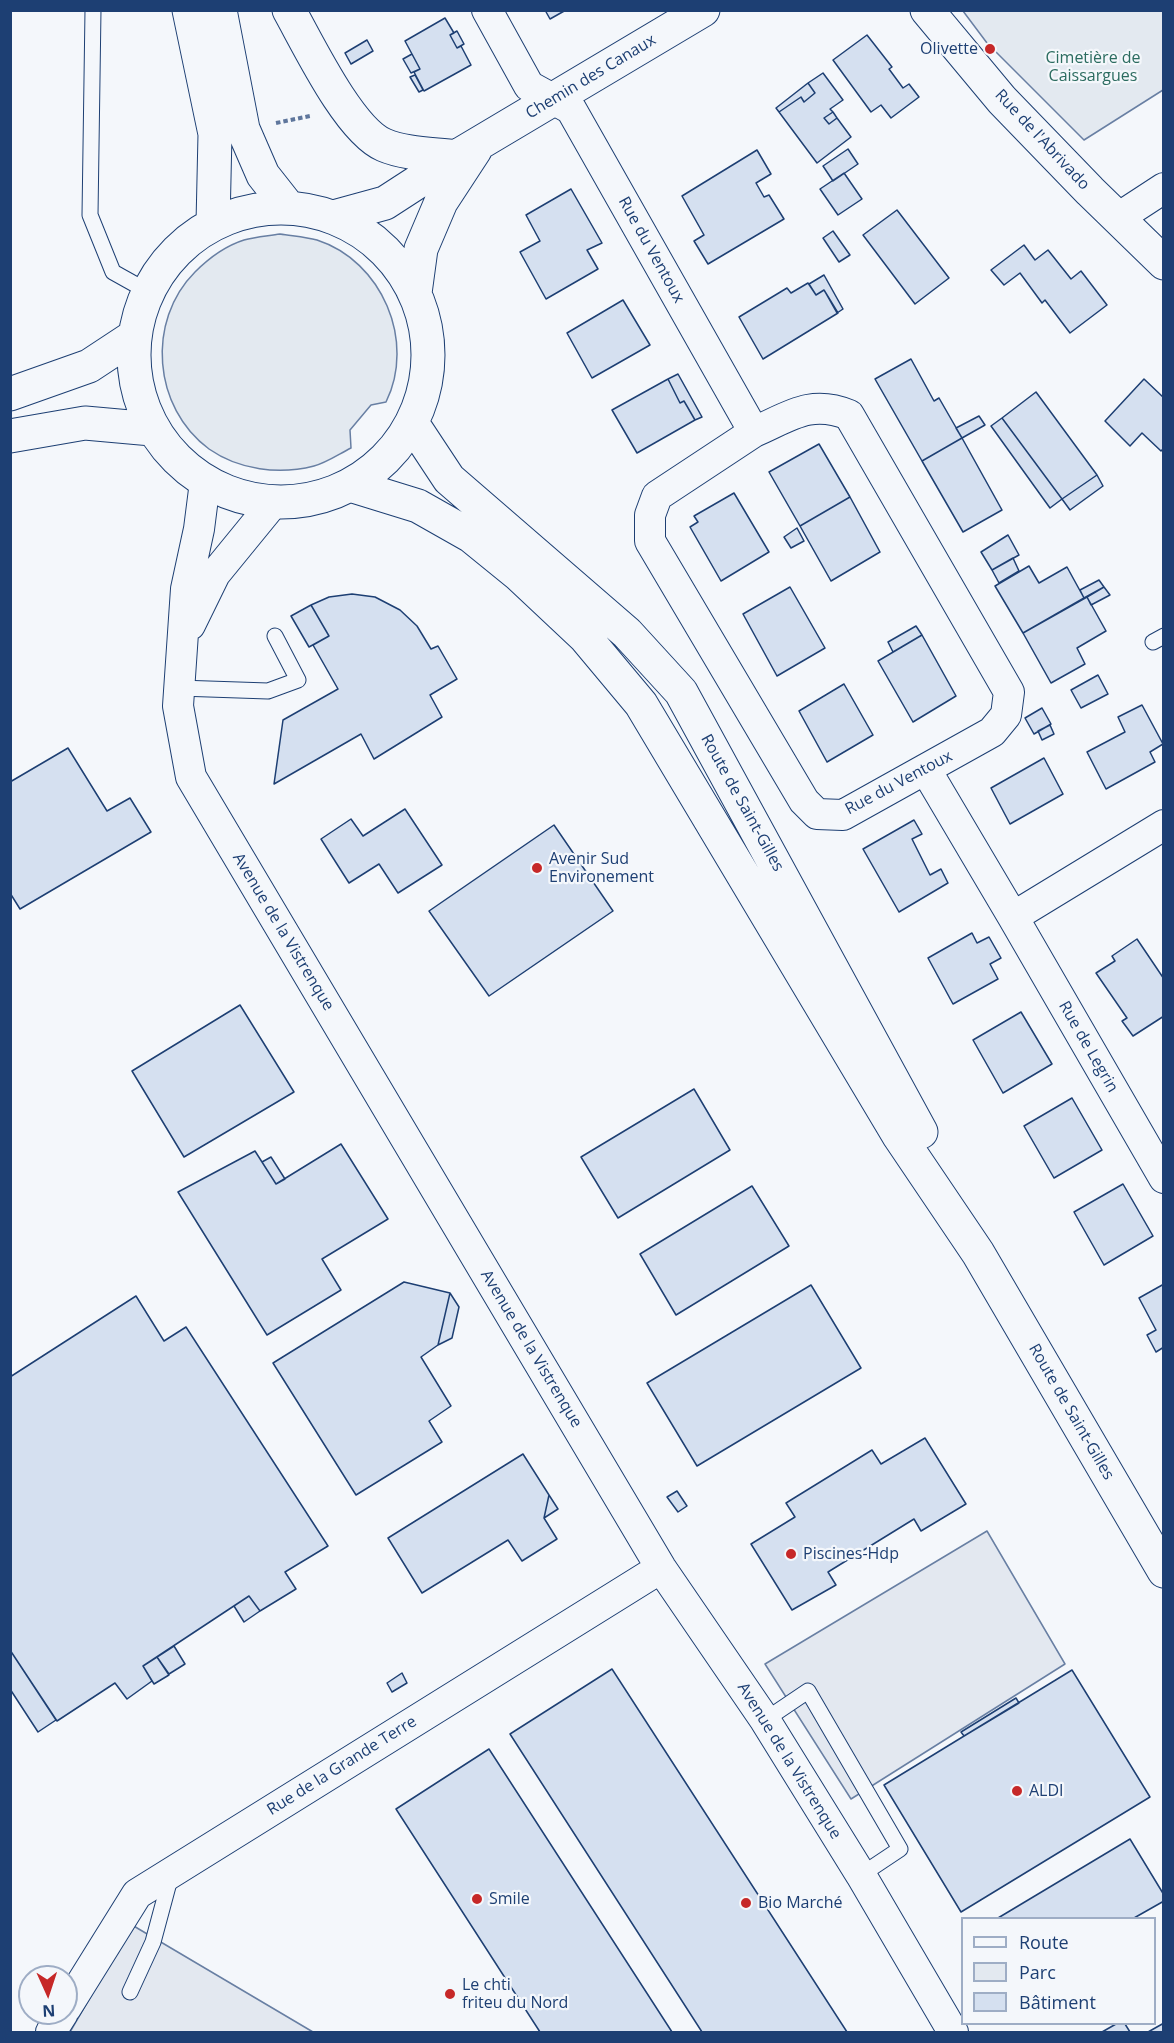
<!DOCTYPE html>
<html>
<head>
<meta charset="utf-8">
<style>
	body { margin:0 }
	#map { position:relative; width:1174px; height:2043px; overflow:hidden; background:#f4f7fb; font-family:"Open Sans",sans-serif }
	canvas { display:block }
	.frame { position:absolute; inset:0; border:12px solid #1d3f73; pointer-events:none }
	.legend { position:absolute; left:961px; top:1917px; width:195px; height:108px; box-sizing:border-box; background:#f4f7fb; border:2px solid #9eadc5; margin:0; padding:8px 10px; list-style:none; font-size:18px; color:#1d3f73 }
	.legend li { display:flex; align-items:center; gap:12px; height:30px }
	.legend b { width:30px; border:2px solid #9eadc5 }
	.north { position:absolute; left:18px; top:1965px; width:60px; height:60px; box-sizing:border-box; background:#f4f7fb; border:2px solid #9eadc5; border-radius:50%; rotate:177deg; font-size:16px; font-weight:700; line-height:24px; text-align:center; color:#1d3f73 }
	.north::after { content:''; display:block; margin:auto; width:21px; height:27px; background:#c62828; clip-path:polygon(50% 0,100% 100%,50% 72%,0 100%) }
</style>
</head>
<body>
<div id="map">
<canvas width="1174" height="2043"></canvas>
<div class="frame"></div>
<ul class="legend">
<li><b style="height:8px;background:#f4f7fb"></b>Route</li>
<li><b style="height:16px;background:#e3e9f0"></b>Parc</li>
<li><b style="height:16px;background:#d5e0f0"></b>Bâtiment</li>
</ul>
<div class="north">N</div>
</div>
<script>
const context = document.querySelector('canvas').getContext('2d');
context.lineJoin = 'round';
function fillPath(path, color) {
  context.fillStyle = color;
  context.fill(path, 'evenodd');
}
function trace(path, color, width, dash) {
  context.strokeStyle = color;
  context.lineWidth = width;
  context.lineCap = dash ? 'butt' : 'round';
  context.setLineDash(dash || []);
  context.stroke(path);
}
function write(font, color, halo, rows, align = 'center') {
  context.font = font + ' "Open Sans",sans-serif';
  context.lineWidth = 4.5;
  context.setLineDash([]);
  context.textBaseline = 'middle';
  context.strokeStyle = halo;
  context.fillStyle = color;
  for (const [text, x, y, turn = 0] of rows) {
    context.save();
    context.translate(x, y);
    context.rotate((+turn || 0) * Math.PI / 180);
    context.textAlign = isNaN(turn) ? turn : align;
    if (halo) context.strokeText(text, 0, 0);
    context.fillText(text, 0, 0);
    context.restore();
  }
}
const green = new Path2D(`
	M963,11H1163V90L1084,140L987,43Z
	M280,234C292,236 305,237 317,240C382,261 416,341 386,402L371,405L350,430L351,448C339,454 326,463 314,466C279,475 239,470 209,449C153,408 146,321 195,272C208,259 225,246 244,240C255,237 268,236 280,234Z`);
const parking = new Path2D(`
	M987,1531L1065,1664L851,1799L765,1664Z
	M132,1925L313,2032H70Z`);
const building = new Path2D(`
	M545,10H566L550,19Z
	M445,18L454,33L450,35L457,48L461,46L471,65L424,91L414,72L420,69L405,41Z
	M457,31L464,44L457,48L450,35Z
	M867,35L892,67L889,69L903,88L909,84L919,97L891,118L881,105L871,112L833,60Z
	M367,40L373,51L351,64L345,53Z
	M412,54L420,69L411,73L403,59Z
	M823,73L843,100L830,109L833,112L824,118L829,124L837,118L851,137L817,163L779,112L801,97L804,102L815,93L808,83Z
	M415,75L423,90L419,92L410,77Z
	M808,83L815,93L804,102L801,97L779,112L776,108Z
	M833,112L837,118L829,124L824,118Z
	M848,149L858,164L833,181L823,166Z
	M757,150L771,174L756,183L764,197L769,195L784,219L708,264L694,241L704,235L682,196Z
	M844,173L862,199L838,215L820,189Z
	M571,189L602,243L587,250L598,269L546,299L520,252L540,241L526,215Z
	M897,210L949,278L915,304L863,235Z
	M833,231L850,255L839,262L823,238Z
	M1024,245L1035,260L1048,250L1071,279L1081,271L1107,305L1070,333L1045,300L1042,303L1020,273L1004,285L991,270Z
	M824,275L843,309L837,313L824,290L816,295L809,284Z
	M808,283L816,295L824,290L838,313L763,359L739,317L787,288L791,293Z
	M623,300L650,345L592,378L567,333Z
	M911,359L934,401L939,398L962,438L922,461L875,379Z
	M678,374L702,417L695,420L684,401L680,403L668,379Z
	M668,379L680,403L684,401L695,420L637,453L612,410Z
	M1144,379L1164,398V448L1161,451L1142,433L1130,446L1105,421Z
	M1036,392L1097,475L1062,499L1002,418Z
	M979,416L985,425L962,438L956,428Z
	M1002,418L1062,499L1050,508L991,426Z
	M962,438L1002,510L963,532L922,461Z
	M819,444L850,497L800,526L769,472Z
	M1097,475L1103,486L1070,510L1062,499Z
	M734,493L769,552L721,581L690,527L698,522L694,516Z
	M850,497L880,552L831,581L800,526Z
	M797,528L804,541L791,548L784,537Z
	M1008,535L1019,555L992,570L981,552Z
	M1013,558L1019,571L999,583L992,570Z
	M1029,566L1039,583L1067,567L1084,598L1023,633L995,586Z
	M1099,580L1104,587L1084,598L1080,590Z
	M790,587L825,648L777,676L743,614Z
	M1104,587L1110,595L1091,605L1087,597Z
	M352,594L375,597L400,610L417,626L431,649L438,646L457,679L430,695L442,717L374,759L361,734L274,784L283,720L338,689L313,645L329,636L311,605L329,597Z
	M1087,597L1106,631L1077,648L1085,664L1051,683L1023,633Z
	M311,605L329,636L309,647L291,616Z
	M916,626L922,635L893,652L888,642Z
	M922,635L956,696L913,722L878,661Z
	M1098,675L1108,694L1081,708L1071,690Z
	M844,684L873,735L827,762L799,711Z
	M1142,705L1163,744L1150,752L1155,762L1106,789L1087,752L1125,732L1118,717Z
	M1042,708L1051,724L1034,734L1025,718Z
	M1050,725L1054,734L1042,740L1038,731Z
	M68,748L107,811L130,798L151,832L20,909L10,893V782Z
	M1044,758L1063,794L1010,824L991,788Z
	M405,809L442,865L398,893L379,864L349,883L321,839L351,819L363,836Z
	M914,820L922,834L912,839L930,875L941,869L948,883L899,912L863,849Z
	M554,825L613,911L489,996L429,911Z
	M972,933L977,943L989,937L1001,958L990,964L998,979L953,1004L928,958Z
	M1137,939L1164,979V1016L1133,1036L1122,1021L1127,1018L1096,973L1115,961L1112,956Z
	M240,1005L294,1092L184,1157L132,1071Z
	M1021,1012L1052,1064L1003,1093L973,1040Z
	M694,1089L730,1150L618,1218L581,1157Z
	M1072,1098L1102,1150L1054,1178L1024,1126Z
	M341,1144L388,1219L322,1259L341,1290L267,1335L178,1192L255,1151L276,1184Z
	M271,1157L285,1179L276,1184L262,1162Z
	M1123,1184L1153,1236L1104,1265L1074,1212Z
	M752,1186L789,1246L676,1315L640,1254Z
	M404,1282L450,1293L438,1345L421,1357L451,1406L429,1421L442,1442L356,1495L273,1363Z
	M1164,1284V1347L1156,1352L1147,1335L1156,1330L1139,1298Z
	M811,1285L861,1368L697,1466L647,1383Z
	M450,1293L459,1307L452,1338L438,1345Z
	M136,1296L164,1341L186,1327L328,1546L285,1572L296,1589L260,1611L249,1596L143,1666L152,1681L127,1699L115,1683L57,1721L10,1650V1377Z
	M925,1438L966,1504L921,1531L914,1519L828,1572L836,1585L792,1610L751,1544L795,1517L786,1503L872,1450L881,1464Z
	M523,1454L549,1495L544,1518L557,1539L522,1561L508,1540L422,1593L388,1538Z
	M677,1491L687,1506L678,1512L667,1497Z
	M549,1495L558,1509L544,1518Z
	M249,1596L260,1611L244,1622L234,1606Z
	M174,1646L185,1664L169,1674L157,1657Z
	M10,1650L56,1720L38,1732L10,1689Z
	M157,1657L169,1675L154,1684L143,1666Z
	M612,1669L847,2032H702L510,1734Z
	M1072,1670L1150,1797L961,1912L884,1785Z
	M402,1673L407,1683L392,1692L387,1683Z
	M1016,1698L1019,1703L964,1736L961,1732Z
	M489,1749L672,2032H540L396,1809Z
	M1130,1839L1164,1895V1901L1134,1918H998Z
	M1164,2023V2032H1148Z
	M1116,2024H1125L1130,2032H1102Z`);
const path = new Path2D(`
	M276,123L310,116`);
const lane = new Path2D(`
	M93,10L90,215L113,272L147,291
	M1153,642L1164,636
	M179,688L268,691L298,680L275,636
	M765,1720L808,1691L900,1849L861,1875
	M130,1992L153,1942L171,1875`);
const street = new Path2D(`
	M487,10L529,86L571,109L754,432C789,417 810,399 849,415L1009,692L1006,715L992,732L843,815L817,814L804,801L650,541V515L657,496L754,432
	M1118,218L1164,188
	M205,482L199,529L186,589L178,706L191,777L661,1568L765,1720L861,1875L953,2032
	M190,625L215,574L273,503
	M926,770L1013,917L1164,1178
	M1013,917L1164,825
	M66,2008L137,1894L661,1568
	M51,2032L63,2013`);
const secondary = new Path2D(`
	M189,10L215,134L213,223
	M220,10L243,129L263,175L289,208
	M289,10C308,44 349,130 384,145C405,154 433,154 456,157
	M927,10L1002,100L1090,191L1164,263
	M134 355a147 147 0 1 1 294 0a147 147 0 1 1-294 0Z
	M334,217L385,203L456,157L703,10
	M415,293L421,249L441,202L475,150
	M10,394L89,366L133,337
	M412,423L449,479L627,633L681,692L921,1132
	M10,436L85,423L152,429
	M350,485L418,506L471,536L519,575L585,637L641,704L899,1136L978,1253L1164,1571`);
const markers = [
	[990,49,6,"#c62828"],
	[537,868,6,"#c62828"],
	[791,1554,6,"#c62828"],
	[1017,1791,6,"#c62828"],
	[477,1899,6,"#c62828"],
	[746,1903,6,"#c62828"],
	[450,1994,6,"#c62828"]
];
const poiNames = [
	["Olivette",978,49,"right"],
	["Avenir Sud",549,859],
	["Environement",549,877],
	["Piscines-Hdp",803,1554],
	["ALDI",1029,1791],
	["Smile",489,1899],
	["Bio Marché",758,1903],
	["Le chti",462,1985],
	["friteu du Nord",462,2003]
];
const parkNames = [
	["Cimetière de",1093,58],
	["Caissargues",1093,76]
];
const streetNames = [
	["Chemin des Canaux",591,77,-31],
	["Rue de l'Abrivado",1042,140,47],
	["Rue du Ventoux",651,250,61],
	["Rue du Ventoux",899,783,-28],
	["Route de Saint-Gilles",742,803,61],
	["Avenue de la Vistrenque",283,932,59],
	["Rue de Legrin",1088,1047,60],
	["Avenue de la Vistrenque",531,1349,59],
	["Route de Saint-Gilles",1071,1412,60],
	["Avenue de la Vistrenque",789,1761,58],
	["Rue de la Grande Terre",342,1766,-32]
];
fillPath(green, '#e3e9f0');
trace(green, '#687fa3', 1.5);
fillPath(parking, '#e3e8f0');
trace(parking, '#687fa3', 1.5);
fillPath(building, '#d5e0f0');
trace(building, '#1d3f73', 1.5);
trace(lane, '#1d3f73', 17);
trace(street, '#1d3f73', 32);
trace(secondary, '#1d3f73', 35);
trace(path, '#5e769c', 4, [4.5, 3]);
trace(lane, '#f4f7fb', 15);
trace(street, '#f4f7fb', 30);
trace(secondary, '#f4f7fb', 33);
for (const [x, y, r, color] of markers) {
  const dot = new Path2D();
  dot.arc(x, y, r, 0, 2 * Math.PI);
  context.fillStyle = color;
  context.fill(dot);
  trace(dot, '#f4f7fb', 2);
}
write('16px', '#1d3f73', '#f4f7fb', poiNames, 'left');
write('16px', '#2c6c60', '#f4f7fb', parkNames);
write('16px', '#1d3f73', '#f4f7fb', streetNames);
</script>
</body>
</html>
